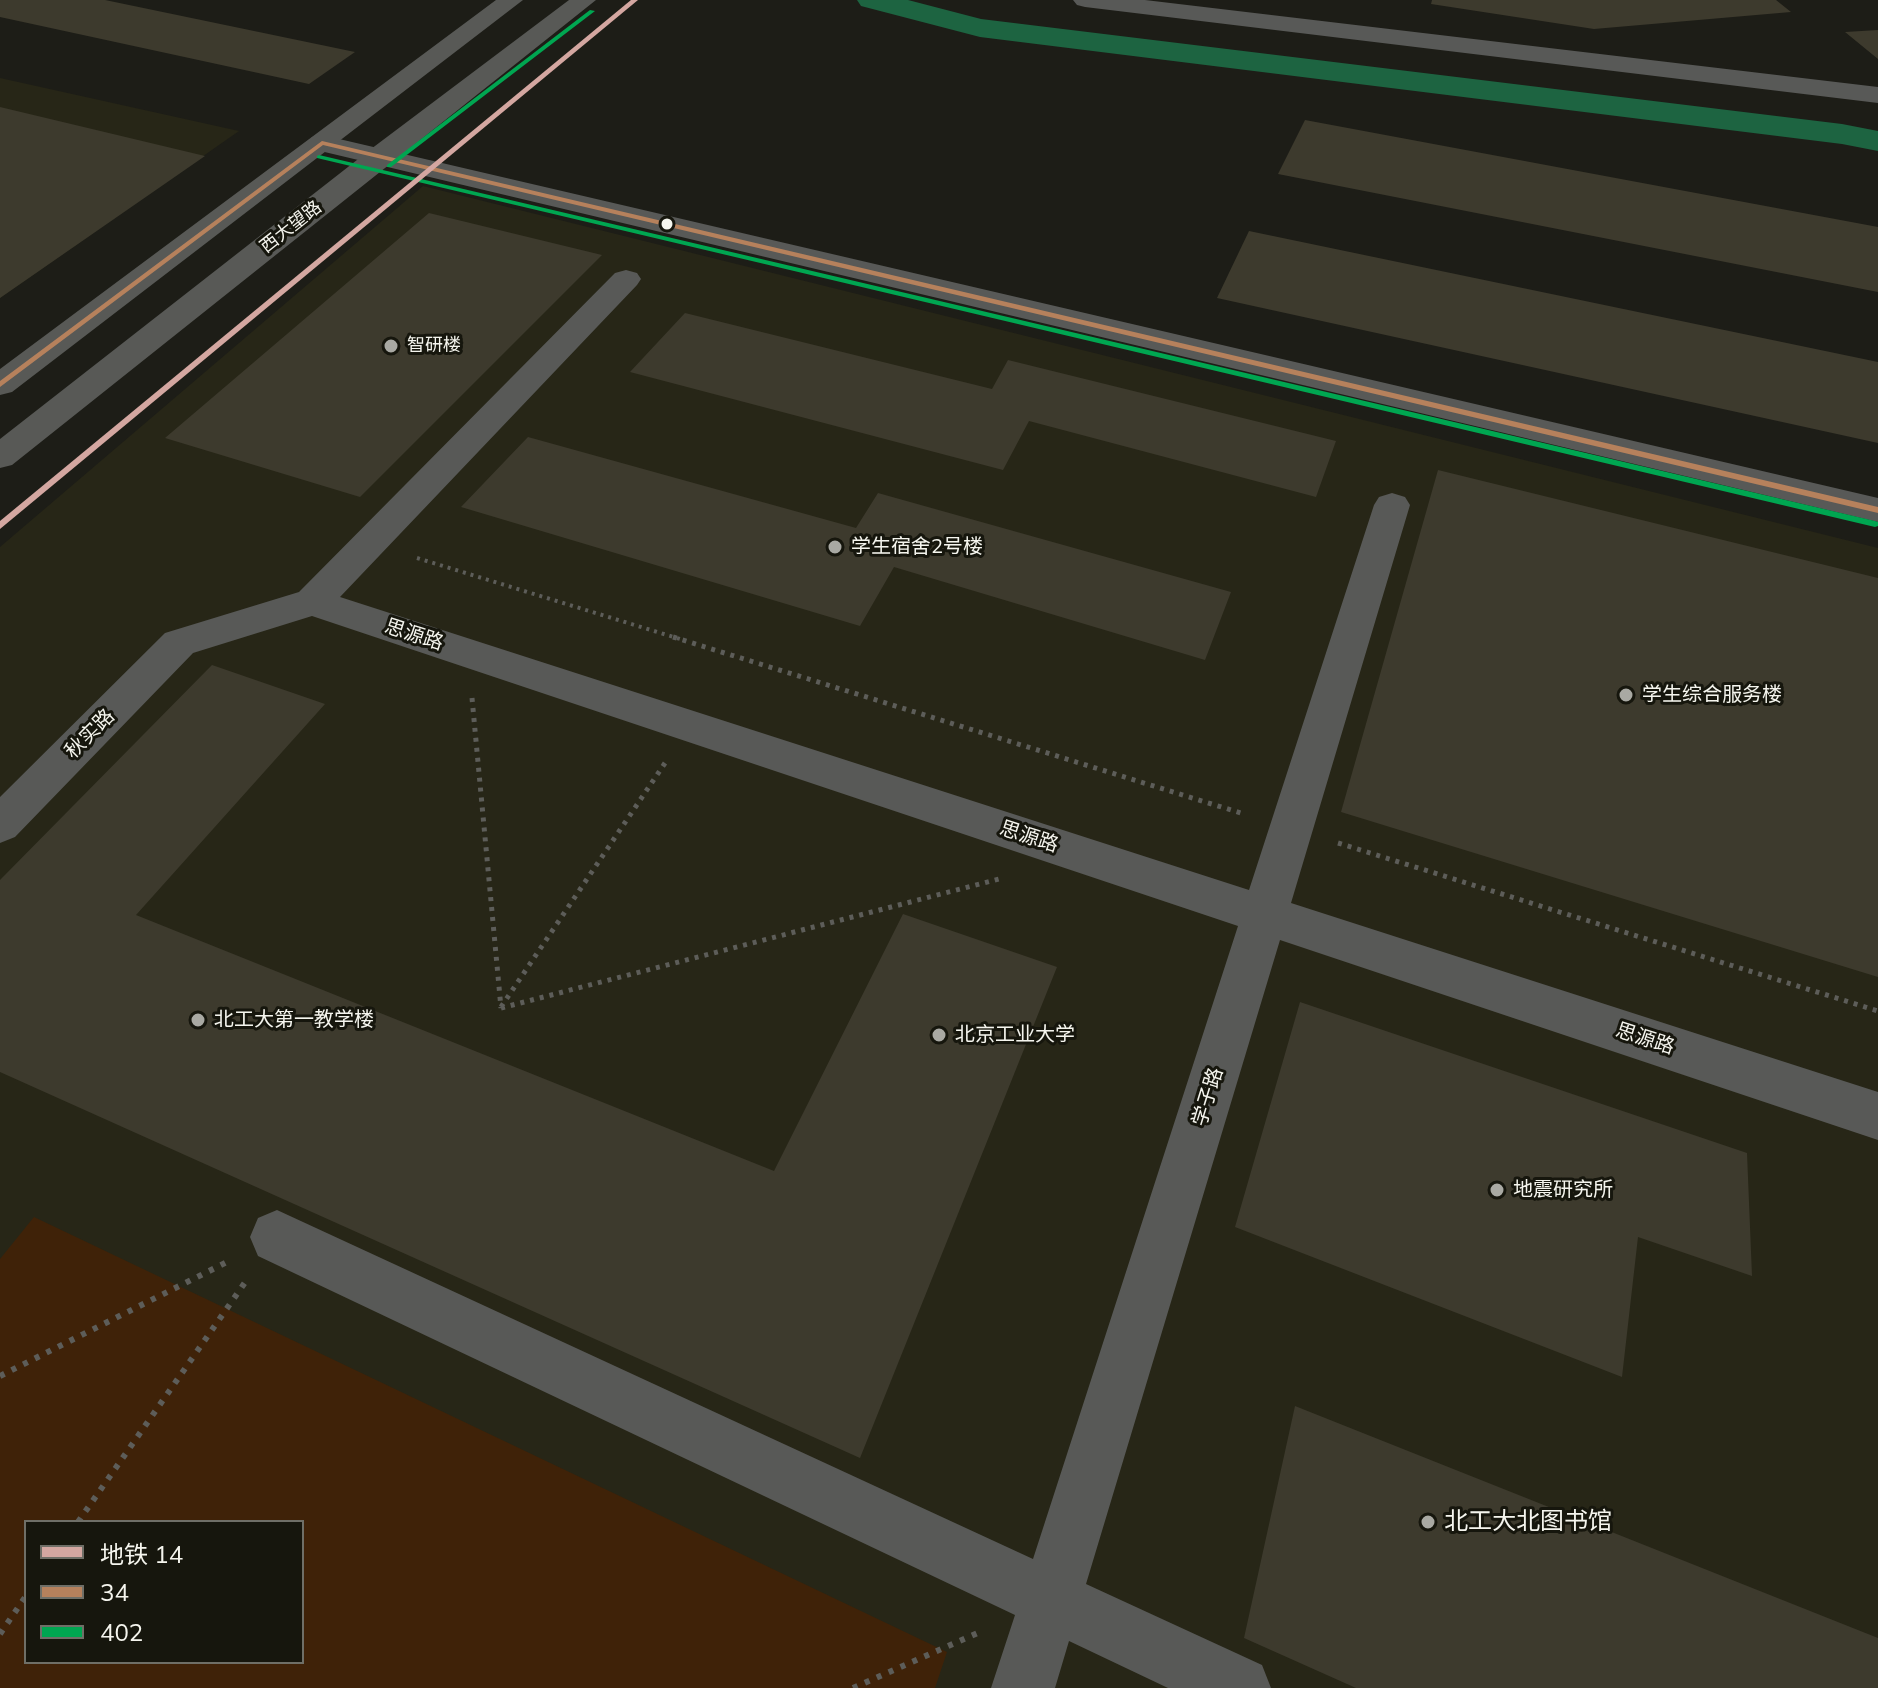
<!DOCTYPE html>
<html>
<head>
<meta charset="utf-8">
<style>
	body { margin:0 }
	#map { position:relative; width:1878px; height:1688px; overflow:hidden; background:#1d1d17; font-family:Mulish,"Noto Sans SC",sans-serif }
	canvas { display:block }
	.legend { position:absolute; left:24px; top:1520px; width:280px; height:144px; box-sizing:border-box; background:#16160d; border:2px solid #6f6f67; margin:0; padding:10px 14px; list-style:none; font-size:24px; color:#f5f5ee }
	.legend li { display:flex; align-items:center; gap:16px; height:40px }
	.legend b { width:40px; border:2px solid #6f6f67 }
</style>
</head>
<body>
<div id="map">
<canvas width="1878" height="1688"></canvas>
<ul class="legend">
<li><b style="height:10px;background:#d4a7a1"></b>地铁 14</li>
<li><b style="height:10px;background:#b6815c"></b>34</li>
<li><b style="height:10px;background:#00a651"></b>402</li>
</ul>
</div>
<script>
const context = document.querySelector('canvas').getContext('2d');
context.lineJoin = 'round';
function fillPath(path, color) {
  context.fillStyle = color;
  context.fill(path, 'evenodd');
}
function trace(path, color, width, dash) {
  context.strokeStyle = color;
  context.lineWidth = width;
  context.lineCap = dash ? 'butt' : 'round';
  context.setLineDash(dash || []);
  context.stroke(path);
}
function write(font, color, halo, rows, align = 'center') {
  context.font = font + ' Mulish,"Noto Sans SC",sans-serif';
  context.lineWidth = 6;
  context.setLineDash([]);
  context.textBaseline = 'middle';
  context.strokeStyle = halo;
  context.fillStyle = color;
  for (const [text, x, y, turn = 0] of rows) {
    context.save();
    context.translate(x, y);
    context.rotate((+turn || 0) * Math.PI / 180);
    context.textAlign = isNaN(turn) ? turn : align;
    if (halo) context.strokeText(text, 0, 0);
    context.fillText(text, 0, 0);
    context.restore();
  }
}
const built = new Path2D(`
	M0,78L239,131L0,298Z
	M423,186L1878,548V1688H0V547ZM26,1522H302V1662H26Z`);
const green = new Path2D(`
	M34,1217L947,1652L935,1688H0V1259ZM26,1522H302V1662H26Z`);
const canal = new Path2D(`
	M857,0H908L981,19L1842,124L1878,131V151L1842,144L980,37L861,6Z`);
const building = new Path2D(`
	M0,0H105L355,52L309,84L0,17Z
	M1432,0H1776L1791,12L1594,29L1431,4Z
	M1878,30V59L1845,32Z
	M0,107L205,156L0,298Z
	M1305,120L1878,227V292L1278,174Z
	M429,213L602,255L360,497L165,438Z
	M1249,231L1878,362V443L1217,298Z
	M685,313L992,389L1008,360L1336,441L1316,497L1029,421L1003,470L630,372Z
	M528,437L856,528L878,493L1231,592L1205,660L894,567L860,626L461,507Z
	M1438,470L1878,578V977L1341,812Z
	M212,665L325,704L136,915L774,1171L903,914L1057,967L860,1458L0,1072V880Z
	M1300,1002L1747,1153L1752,1276L1638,1237L1622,1377L1235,1227Z
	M1295,1406L1878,1638V1688H1356L1244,1638Z`);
const pathFar2 = new Path2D(`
	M417,558L680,639`);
const pathFar1 = new Path2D(`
	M673,637L1244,814
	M472,698L501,1008
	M1338,843L1878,1011
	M501,1007L665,763
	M501,1008L1003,878`);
const path = new Path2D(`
	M0,1376L229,1261
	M78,1522L246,1281
	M0,1634L26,1596
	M853,1688L980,1632`);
const minor = new Path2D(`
	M1073,0H1145L1878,87V103L1085,7L1077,5Z
	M322,135L1878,498V522L312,149L308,143L312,137Z
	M626,270L637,273L641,279L637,285L340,597L1249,890L1374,505L1379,497L1392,493L1405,497L1410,505L1291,903L1878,1092V1140L1280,940L1086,1584L1262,1665L1271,1688H1168L1069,1641L1055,1688H991L1015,1615L258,1256L250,1237L258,1218L277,1210L1033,1559L1238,926L312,616L193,653L15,837L0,843V797L165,633L299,592L615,273Z`);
const major = new Path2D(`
	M496,0H523L12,392L0,395V369Z
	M569,0H596L12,465L0,468V439L371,149Z`);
const bus1 = new Path2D(`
	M322,141L1878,507V513L323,145L0,387V381Z`);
const bus2 = new Path2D(`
	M590,10L595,11L391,167H387V165Z
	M319,155L1875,521L1878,522V526L1875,527L317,158V156Z`);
const metro1 = new Path2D(`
	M631,0H638L0,529V521Z`);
const markers = [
	[667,224,7,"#f5f5ee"],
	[391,346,8,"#a9a9a3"],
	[835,547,8,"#a9a9a3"],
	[1626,695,8,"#a9a9a3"],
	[198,1020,8,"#a9a9a3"],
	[939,1035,8,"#a9a9a3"],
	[1497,1190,8,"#a9a9a3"],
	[1428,1522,8,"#a9a9a3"]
];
const farStreetnames = [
	["西大望路",291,227,-38]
];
const farPoinames = [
	["智研楼",407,346]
];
const poiNames = [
	["学生宿舍2号楼",851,547],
	["学生综合服务楼",1642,695],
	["北工大第一教学楼",214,1020],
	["北京工业大学",955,1035],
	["地震研究所",1513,1190]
];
const streetNames = [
	["思源路",414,635,18],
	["秋实路",90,734,-45],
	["思源路",1029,837,18],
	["思源路",1645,1039,18],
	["学子路",1208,1097,-73]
];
const nearPoinames = [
	["北工大北图书馆",1444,1522]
];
fillPath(built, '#272617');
fillPath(green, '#3f2208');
fillPath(canal, '#1d6441');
fillPath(building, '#3d3a2d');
trace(pathFar2, '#5d5d59', 4, [3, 5]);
trace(pathFar1, '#5d5d59', 5, [4, 6]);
trace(path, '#5d5d59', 6, [5, 8]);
fillPath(minor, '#585957');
fillPath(major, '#585956');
fillPath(bus1, '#b6815c');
fillPath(bus2, '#00a651');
fillPath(metro1, '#d4a7a1');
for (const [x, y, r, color] of markers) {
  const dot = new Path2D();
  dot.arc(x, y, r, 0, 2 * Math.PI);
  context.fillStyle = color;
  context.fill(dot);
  trace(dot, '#16160d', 3);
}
write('18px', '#f5f5ee', '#16160d', farStreetnames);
write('18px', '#f5f5ee', '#16160d', farPoinames, 'left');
write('20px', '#f5f5ee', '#16160d', poiNames, 'left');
write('20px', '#f5f5ee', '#16160d', streetNames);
write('24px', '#f5f5ee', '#16160d', nearPoinames, 'left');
</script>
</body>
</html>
